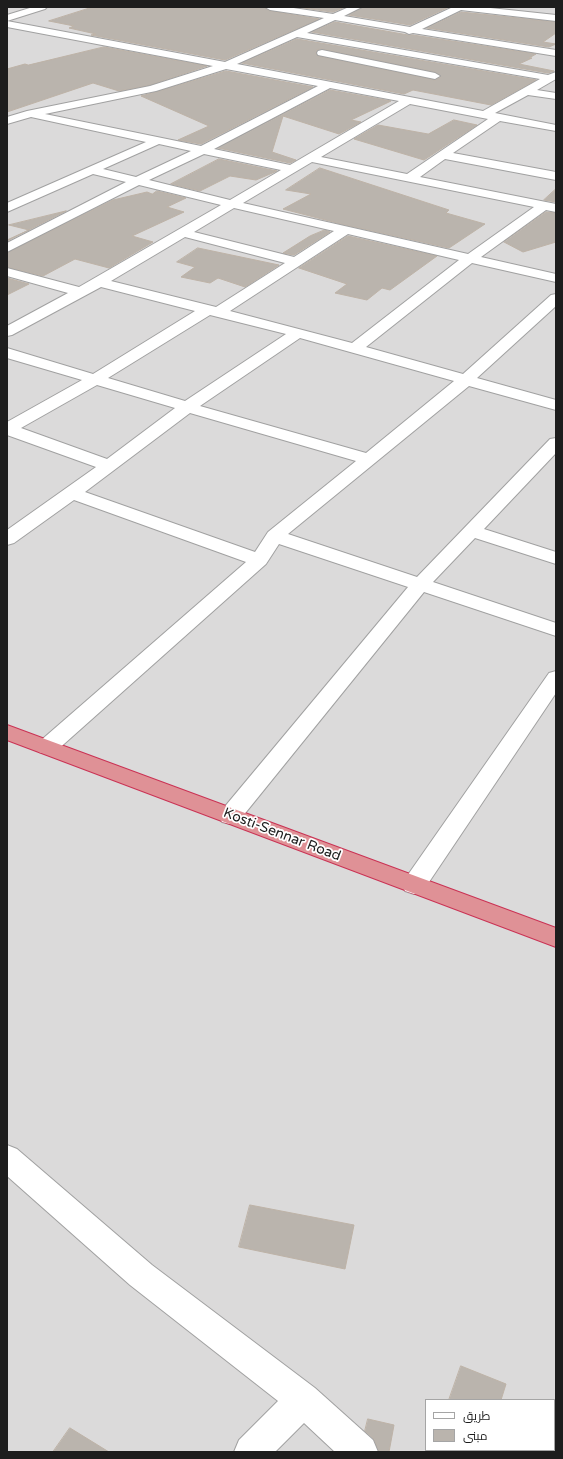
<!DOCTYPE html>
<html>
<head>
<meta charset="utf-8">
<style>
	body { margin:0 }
	#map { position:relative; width:563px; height:1459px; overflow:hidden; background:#edebe3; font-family:"Varela Round",Cairo,sans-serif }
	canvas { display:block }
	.frame { position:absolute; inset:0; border:8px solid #1d1d1d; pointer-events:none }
	.legend { position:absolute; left:425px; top:1399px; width:130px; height:52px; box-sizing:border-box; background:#fff; border:1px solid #a5a5a5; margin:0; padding:5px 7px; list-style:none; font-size:12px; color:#1d1d1d }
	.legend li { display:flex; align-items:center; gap:8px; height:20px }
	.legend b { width:20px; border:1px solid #a5a5a5 }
</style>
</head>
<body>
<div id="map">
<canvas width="563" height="1459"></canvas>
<div class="frame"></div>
<ul class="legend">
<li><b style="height:5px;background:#fff"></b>طريق</li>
<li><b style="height:11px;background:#bab4ad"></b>مبنى</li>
</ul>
</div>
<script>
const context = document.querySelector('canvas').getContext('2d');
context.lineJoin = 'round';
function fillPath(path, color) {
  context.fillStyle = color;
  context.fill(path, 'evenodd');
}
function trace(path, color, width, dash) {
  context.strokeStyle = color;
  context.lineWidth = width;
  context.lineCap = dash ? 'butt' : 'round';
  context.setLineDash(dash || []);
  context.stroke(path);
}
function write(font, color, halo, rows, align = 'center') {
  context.font = font + ' "Varela Round",sans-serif';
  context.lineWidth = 3.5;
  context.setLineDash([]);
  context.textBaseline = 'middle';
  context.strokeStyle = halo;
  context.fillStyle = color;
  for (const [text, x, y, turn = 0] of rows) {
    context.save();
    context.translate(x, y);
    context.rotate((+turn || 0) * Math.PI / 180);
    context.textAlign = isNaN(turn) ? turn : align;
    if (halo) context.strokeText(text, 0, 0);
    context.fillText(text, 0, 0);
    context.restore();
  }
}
const residential = new Path2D(`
	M7,7H556V1452H7ZM426,1400H554V1450H426Z`);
const building = new Path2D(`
	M93,7H264L270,11L319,19L225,60L91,35L96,34L69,28L74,26L49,21Z
	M297,7H345L333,12Z
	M363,7H449L410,25L349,15Z
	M461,12L556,22V33L543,42L556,44L549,47L427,28Z
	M335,22L408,35H413L536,54L529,58H532L519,64L554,71L548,73L312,32Z
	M297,39L536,80L491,105L413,90L404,94L242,63ZM322,49L435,72L441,77L435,80L318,56L316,54L317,50Z
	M104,47L207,66L150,85L119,91L93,83L7,112V69L25,64L28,65Z
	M226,71L313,87L201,144L178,140L209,126L141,96L156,92Z
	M330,90L391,101L351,120L361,122L339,134L283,116L272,152L296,160L290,163L218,148Z
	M454,120L477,125L424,160L354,139L378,125L428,134Z
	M219,159L277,171L256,180L230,176L200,191L171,184Z
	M320,168L449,210L446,213L485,224L449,248L341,224L283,209L311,194L286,190Z
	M556,189V202L544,200Z
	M157,191L186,198L167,207L184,212L132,236L153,242L109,268L75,259L43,276L7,267V253L113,200L147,192L152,194Z
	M66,211L7,241V240L29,230L9,225Z
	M546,212L556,213V242L523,252L504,242Z
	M325,230L330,232L294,255L283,253L310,236Z
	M348,236L437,256L390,290L382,288L367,300L335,293L347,284L299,268Z
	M198,248L279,265L245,287L218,278L210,283L181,277L195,267L177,262Z
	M7,278L29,284L7,295Z
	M250,1205L354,1225L345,1269L239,1247Z
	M461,1366L506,1384L501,1400H449Z
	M368,1419L394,1425L389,1452H379L374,1439L365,1431Z
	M70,1428L109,1452H53Z`);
const street = new Path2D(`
	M33,7H47L45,9L7,21V15Z
	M265,7H287L333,14L349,7H362L344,16L410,27L453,7H481L556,15V21L461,10L422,29L556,50V56L413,33L409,34L405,32L335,20L307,33L548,75L556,72V79L537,90L556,93V99L528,95L495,113L556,125V131L500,121L453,153L556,172V180L445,159L420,177L556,204V212L546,210L481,257L556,274V282L472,263L366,347L463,374L551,295L556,294V306L477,378L556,400V410L469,386L288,534L417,577L550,439L556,438V453L484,529L556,552V564L475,538L433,582L556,623V636L424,592L238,822L230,824L222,822L218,816L222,810L408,587L279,544L266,564L55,752L47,754L39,752L36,747L39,742L246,562L74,500L14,543L7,545V530L96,467L7,435V422L82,380L7,358V348L93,374L195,311L101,287L12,335L7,336V326L68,293L7,276V268L79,287L221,205L139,185L7,252V243L126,182L93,174L7,212V203L146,142L31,117L7,124V117L27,111L150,86L213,66L7,27V21L225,62L324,18L270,10ZM297,37L540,79L483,111L237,64ZM226,69L318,86L201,146L45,114L156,91ZM330,88L399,101L290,165L214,149ZM410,104L488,119L407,174L321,157ZM159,144L191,151L136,177L103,169ZM204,154L281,170L230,200L149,180ZM312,162L534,207L468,254L243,203ZM234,208L334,231L294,257L194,232ZM348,234L459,260L352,343L230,311ZM185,237L285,263L216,307L111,281ZM210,315L286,334L185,401L108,378ZM300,338L454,381L366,453L200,406ZM97,385L175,408L107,459L21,428ZM190,413L356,461L268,532L255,552L85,492Z
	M322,50L435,73L440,76L435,79L318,55L317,53L318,51Z
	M556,671V693L423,891L414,894L405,891L402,885L405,879L549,673Z
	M7,1145L17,1149L152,1265L315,1388L373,1440L378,1452H335L304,1423L275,1452H234L239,1440L278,1401L130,1285L7,1176Z`);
const highway = new Path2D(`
	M7,725L556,928V947L7,740Z`);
const streetNames = [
	["Kosti-Sennar Road",282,835,21]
];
fillPath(residential, '#dbdada');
fillPath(building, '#bab4ad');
trace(building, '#beb3a7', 1);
trace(street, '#a1a1a1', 2);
trace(highway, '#ca3254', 2);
fillPath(street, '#fff');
fillPath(highway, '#df9196');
write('14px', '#1d1d1d', '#fff', streetNames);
</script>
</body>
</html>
